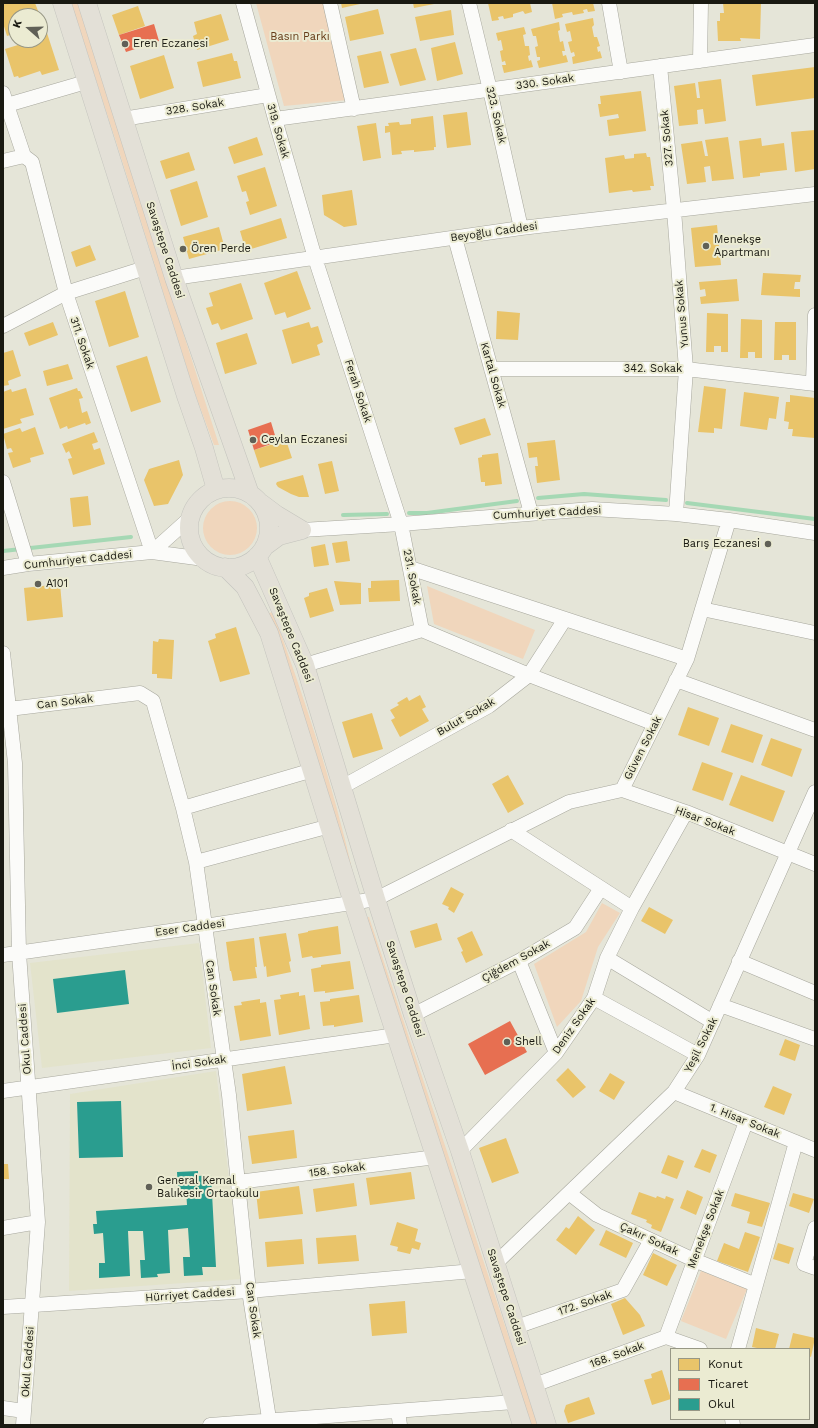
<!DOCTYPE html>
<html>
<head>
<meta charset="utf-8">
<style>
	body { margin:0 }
	#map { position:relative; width:818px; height:1428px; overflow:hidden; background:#e5e5d8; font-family:"Work Sans",sans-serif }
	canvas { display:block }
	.frame { position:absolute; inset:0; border:4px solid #191911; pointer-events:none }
	.legend { position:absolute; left:670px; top:1348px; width:140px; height:72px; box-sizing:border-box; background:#ebebd2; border:1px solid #979785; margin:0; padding:5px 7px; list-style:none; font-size:12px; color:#191911 }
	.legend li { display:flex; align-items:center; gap:8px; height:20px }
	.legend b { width:20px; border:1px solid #979785 }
	.north { position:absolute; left:8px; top:8px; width:40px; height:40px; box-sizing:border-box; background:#ebebd2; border:1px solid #979785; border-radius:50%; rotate:290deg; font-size:11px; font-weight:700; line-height:16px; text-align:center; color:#191911 }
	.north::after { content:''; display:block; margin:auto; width:14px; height:18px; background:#606057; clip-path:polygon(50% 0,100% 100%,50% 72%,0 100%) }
</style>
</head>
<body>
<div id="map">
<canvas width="818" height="1428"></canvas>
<div class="frame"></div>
<ul class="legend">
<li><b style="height:11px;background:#e9c46a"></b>Konut</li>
<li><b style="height:11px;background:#e76f51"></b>Ticaret</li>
<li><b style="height:11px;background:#2a9d8f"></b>Okul</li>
</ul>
<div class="north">K</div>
</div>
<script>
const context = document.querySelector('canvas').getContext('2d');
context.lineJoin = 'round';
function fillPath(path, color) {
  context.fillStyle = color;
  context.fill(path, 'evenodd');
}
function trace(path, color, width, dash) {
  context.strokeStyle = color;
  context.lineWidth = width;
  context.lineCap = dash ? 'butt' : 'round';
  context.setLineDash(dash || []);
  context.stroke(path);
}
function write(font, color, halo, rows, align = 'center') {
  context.font = font + ' "Work Sans",sans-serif';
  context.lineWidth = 4;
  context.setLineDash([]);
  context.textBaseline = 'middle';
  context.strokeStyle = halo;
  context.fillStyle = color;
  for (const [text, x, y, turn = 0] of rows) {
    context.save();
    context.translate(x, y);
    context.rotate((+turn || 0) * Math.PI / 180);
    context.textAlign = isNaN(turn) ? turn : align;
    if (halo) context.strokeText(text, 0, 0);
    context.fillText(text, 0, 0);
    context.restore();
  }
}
const built = new Path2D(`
	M199,943L211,1048L42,1068L30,963Z
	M216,1071L241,1279L69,1291L70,1094Z`);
const green = new Path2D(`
	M71,3H78L219,445H214L194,391L119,151Z
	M256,3H326L348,100L284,106Z
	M203 528a27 27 0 1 1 54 0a27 27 0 1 1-54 0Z
	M427,586L535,630L523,659L434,624Z
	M273,612C304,697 333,784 353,873L269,613Z
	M602,903L620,913L598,947L581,1001L557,1027L534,964L586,932Z
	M368,917H369L538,1425H531L367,918Z
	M701,1271L747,1289L726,1339L681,1321Z`);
const homes = new Path2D(`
	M3,3H35L40,16H16V33L7,36L3,23Z
	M341,3H360V4L342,8Z
	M413,3H434V4L414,8Z
	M488,3H530L532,12L525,14L523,11L513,14V17L504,19L503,16L498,17L499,20L492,21Z
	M552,3H593L595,11L588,12L587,9L583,10L584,13L573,15L572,12L562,14L563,17L555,19Z
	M723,3H754V4H761L760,39L740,38L741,41H718L717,21H720V13H724Z
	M138,6L145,26L119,35L112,15Z
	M378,9L384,34L350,41L345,17Z
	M451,10L454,35L420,41L415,17Z
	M221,14L229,40L197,50L193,36L197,34L194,22Z
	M593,18L594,25L592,27L594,37H597L600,46L597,47L598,52L600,51L602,58L573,64L572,57L575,56L574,52L571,53L568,42L572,41L570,31L567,32L565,24Z
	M559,22L560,30L558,31L560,42L563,41L565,51H562L563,56L566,55L568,62L539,68L537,61L540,60V57H537L535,47L538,46L536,36H533L531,29Z
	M524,27L526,34L523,35L525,46H529L530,55L528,56L529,61L531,60L533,67L504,73L502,65H506L505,61L502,62L500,51L503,50L501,40L498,41L496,33Z
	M47,33L59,70L42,75L40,71L19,78L18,76L14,77L5,49L31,41L30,40H40V36Z
	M455,42L463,74L437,81L431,48Z
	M416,48L426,80L400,86L390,54Z
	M381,51L389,83L364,88L357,56Z
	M232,53L234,61H237L241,78L203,87L197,62Z
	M164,55L174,88L140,99L130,66Z
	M815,67V98L756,106L752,75Z
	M721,79L726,121L705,124L703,109L697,110L698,124L679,126L674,86L695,83L697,98H700L698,82Z
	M641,91L646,131L609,136L607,120L619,118L618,114L600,117L598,104H601L600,96Z
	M467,112L471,145L447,148L443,115Z
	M433,116L436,147H434V150L414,152V150L401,151L402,154L392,155L390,132L385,133V126H389L388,123L399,122L400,125L411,124V119Z
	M376,123L381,158L363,161L357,126Z
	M815,130V169L795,172L791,132Z
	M257,137L263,155L234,164L228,147Z
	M728,137L734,179L712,181L710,166L704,167L706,182L687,184L681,144L702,141L705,156H708L705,140Z
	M761,138L762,146L784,143L787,170L760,173V176L743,178L739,141Z
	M189,152L195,170L166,179L160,161Z
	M646,153L647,157H650L654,186H650L651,190L633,192L632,190L609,193L605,158L624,155L625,159L634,158V154Z
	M265,167L277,206L250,215L246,202L249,201L246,191L242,192L237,176Z
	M197,181L208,217L181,226L170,190Z
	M352,190L357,225L344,227L324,215L322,195Z
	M281,218L287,238L248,250V247L245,248L240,231Z
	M717,225L721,265L695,267L691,228Z
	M219,227L225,249L189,259L183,237Z
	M90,245L96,260L76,267L71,252Z
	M297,271L311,309L287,318L285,312L275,315L264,283Z
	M763,273L801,275L800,282H795L794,289H800V297L761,295Z
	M737,279L739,301L701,304L700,297L706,296L705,289L700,290L699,282Z
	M241,283L253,319L221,330L218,323L212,325L206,308L213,306L209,293Z
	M125,291L139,337L109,347L95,301Z
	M497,311L520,313L518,340L496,339Z
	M707,313L728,314V352H721V346H714V352H706Z
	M741,319L762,320V358H755V352H748V358H740Z
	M53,322L58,335L29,346L24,333Z
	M309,322L311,328L318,326L323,342L317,345L320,355L292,364L282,330Z
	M775,322H796V360H789V355H782V360H774Z
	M247,333L257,364L225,374L216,343Z
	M13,350L21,376L8,381L9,385L3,386V353Z
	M147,356L161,402L131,412L116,366Z
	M68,364L73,379L47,386L43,371Z
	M704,386L726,389L722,429L714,428V433L698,432Z
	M26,388L34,415L20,419L22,423L3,429V392L11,389L12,392Z
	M77,388L78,391H80L83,398L79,399L82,413L87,411L91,423L86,425L85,423L68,429L67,426L60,429L49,398Z
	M744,392L779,397L776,419L769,418L767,430L740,426Z
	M790,395L815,398V438L792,436L793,429H788L789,422L784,421L786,402H790Z
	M485,418L491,435L460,445L454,428Z
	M35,427L44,454L30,458L31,462L13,468L8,453L13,452L11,448L7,449L3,434L20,428L22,432Z
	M94,432L98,442L92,444L94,450L100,448L105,464L73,475L68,459L72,458L69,451L66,453L62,444Z
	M286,440L292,458L260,468L254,450Z
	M555,440L560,480L537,483L535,466H538L537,457L529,458L527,443Z
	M498,453L502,484L485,486V482H481L478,458L482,457V455Z
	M179,460L183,475L168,504L154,506L144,480L149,469Z
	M332,461L339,491L325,494L318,464Z
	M303,475L309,497H299L291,494L278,487L276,484L277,482Z
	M88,496L91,525L73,527L70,498Z
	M347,541L350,561L336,563L332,543Z
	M325,544L329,565L314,567L311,547Z
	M399,580L400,601L369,602L368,588H371V581Z
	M334,581L361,583V604L340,605Z
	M60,584L63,617L27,621L24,588Z
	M327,588L334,611L310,618L304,598L309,596V593Z
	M236,627L250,674L220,682L208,641L216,638L215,634Z
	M159,639L174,640L172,679L157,678V674H152L153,641L158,642Z
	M420,695L426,707L422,709L429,721L400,737L391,720L395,718L390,710L399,705L397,703L407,697L409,701Z
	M688,707L719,718L709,746L678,735Z
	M372,713L383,749L353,758L342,722Z
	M731,724L763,735L753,763L721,752Z
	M771,738L802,749L792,777L761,765Z
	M702,762L733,773L723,801L692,790Z
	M508,775L524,804L508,813L492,784Z
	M741,775L785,791L773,822L729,805Z
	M451,887L464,894L454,913L448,909L449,907L442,904Z
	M649,907L673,920L665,934L641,921Z
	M437,923L442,940L415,948L410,931Z
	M338,926L341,954L313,958L312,956L302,958L298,934L308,932V931Z
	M472,931L483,955L466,963L461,952L463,951L457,938Z
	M286,933L291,961L289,962L291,972L267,977L266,966L264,967L259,937Z
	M254,938L257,967H255L257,978L233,981L231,971H230L226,942Z
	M350,961L354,989L325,993V991L314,992L311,969L321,967V965Z
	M299,992V996L305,995L310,1029L279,1035L274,1000L281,999L280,995Z
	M359,995L363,1022L334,1027V1025L323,1026L320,1002L330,1001V999Z
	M260,999V1003L266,1002L271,1036L240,1041L234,1006L242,1005L241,1002Z
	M785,1039L800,1045L795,1061L779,1055Z
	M285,1066L292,1104L247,1111L242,1074Z
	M568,1068L586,1087L573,1098L556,1080Z
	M610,1073L625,1082L614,1100L599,1091Z
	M773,1086L792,1094L784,1115L764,1107Z
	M294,1130L297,1158L252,1164L248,1136Z
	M506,1138L519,1173L492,1183L479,1148Z
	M702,1149L717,1155L710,1173L694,1167Z
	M668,1155L684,1161L677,1179L661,1173Z
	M3,1164H8L9,1179H3Z
	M411,1172L415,1199L370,1205L366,1178Z
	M354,1183L357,1206L316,1212L313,1189Z
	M299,1186L303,1214L259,1219L256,1192Z
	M687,1190L703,1197L696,1215L680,1208Z
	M639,1192L656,1198L657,1196L665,1199L666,1196L674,1199L661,1232L651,1228L652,1225L646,1222L647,1220L631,1214Z
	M735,1193L770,1203L762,1227L747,1223L750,1212L731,1206Z
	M793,1193L814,1199L809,1213L789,1206Z
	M578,1216L595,1230L576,1255L556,1240L566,1227L569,1229Z
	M397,1222L418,1229L415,1241L421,1243L419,1250L412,1248L410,1254L397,1251L398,1247L390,1245Z
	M606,1230L633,1243L626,1258L599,1245Z
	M745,1232L760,1237L748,1272L717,1261L724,1243L739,1249Z
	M356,1235L359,1261L318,1264L316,1238Z
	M302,1239L304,1264L267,1267L265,1242Z
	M778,1243L794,1248L789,1264L773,1259Z
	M653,1253L677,1265L667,1286L643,1275Z
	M625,1298L640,1315L645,1326L623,1335L611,1304Z
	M405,1301L407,1333L372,1336L369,1304Z
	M756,1328L779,1334L775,1349H762L752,1347Z
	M793,1333L815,1338L811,1357L809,1356V1349H789Z
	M662,1370L671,1399L652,1405L644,1380L652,1378L651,1374Z
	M589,1397L595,1414L568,1423L564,1411L566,1405Z`);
const shops = new Path2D(`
	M154,24L159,41L126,52L119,35Z
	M271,422L277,442L254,450L248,430Z
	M510,1021L527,1052L485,1075L468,1044Z`);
const schools = new Path2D(`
	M125,970L129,1004L57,1013L53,979Z
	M121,1101L123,1157L79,1158L77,1102Z
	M198,1171V1176L211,1175L216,1267H202L203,1275L184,1276L183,1257H190L188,1228L168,1230L170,1273L157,1274L158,1277L141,1278L140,1260H145L143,1231H128L130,1276L99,1278V1263H105L103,1233L94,1234L93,1224H97L96,1211L187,1205L186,1190L178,1191L177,1172Z`);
const stream = new Path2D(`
	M538,498L584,494L666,500
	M687,503L815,519
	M409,513H427L517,501
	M343,515L387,514
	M3,551L131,537`);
const minor = new Path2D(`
	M243,3L275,119L315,258L401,524L422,630
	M330,3L354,109
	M469,3L490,90L521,228
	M609,3L621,72
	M700,61L701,3
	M660,66L674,210L686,369L676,514
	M3,93L24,156
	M7,105L86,82
	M123,119L268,95
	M275,119L815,45
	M24,156L32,162L66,293L152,552
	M3,161L24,156
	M455,238L531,513
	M174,278L521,228L815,194
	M3,326L66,293L145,268
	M491,369H686L815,384
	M813,383L815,315
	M3,482L28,564
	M302,530L401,524L592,509L676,514L729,520L815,533
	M152,552L191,517
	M3,568L28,564L152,552L204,559
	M410,568L687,659
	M702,609L815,633
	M3,653L15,763L19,953L38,1222L23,1425
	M305,665L422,630L529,675L655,724
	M676,680L815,730
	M9,709L140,693L153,701L183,808L196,862L229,1095L249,1291L270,1425
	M342,787L489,706L529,675L565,619
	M622,790L686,812L815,864
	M183,808L313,770
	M511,830L632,908
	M196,862L330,826
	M3,955L205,926L376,899L569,802L622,790L687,659L729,520
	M607,958L713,1022
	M519,961L556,1053
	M739,961L815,993
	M594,998L698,1055
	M720,1005L815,1039
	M413,1015L519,961L575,928L601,888
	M3,1091L396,1035
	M674,1092L815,1150
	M460,1151L556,1053L594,998L607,958L632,908L686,812
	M238,1182L436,1157
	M569,1193L597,1215L694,1260L756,1285
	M3,1228L38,1222
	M815,1228L804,1264L815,1268
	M496,1263L674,1092L698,1055L815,792
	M3,1307L249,1291L473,1271
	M516,1327L623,1290L651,1240
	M666,1337L746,1122
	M738,1349L796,1142
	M534,1385L666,1337L700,1349
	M3,1408L24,1411
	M398,1411L400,1425
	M732,1419L733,1425
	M210,1425L514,1402`);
const major = new Path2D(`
	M62,3L186,396L204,448L216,490
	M87,3L174,278L250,494
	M189 528a40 40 0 1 1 80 0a40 40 0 1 1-80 0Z
	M261,503L277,515L302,530
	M264,547L279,536L302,530
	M257,556L305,665L376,899L413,1015L460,1151L547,1425
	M225,567L245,587L269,633L353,903L522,1425`);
const markers = [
	[125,44,4,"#606057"],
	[706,246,4,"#606057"],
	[183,249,4,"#606057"],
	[253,440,4,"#606057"],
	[768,544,4,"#606057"],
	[38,584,4,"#606057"],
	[507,1042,4,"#606057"],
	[149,1187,4,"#606057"]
];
const parkNames = [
	["Basın Parkı",300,37]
];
const poiNames = [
	["Eren Eczanesi",133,44],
	["Menekşe",714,240],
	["Apartmanı",714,253],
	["Ören Perde",191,249],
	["Ceylan Eczanesi",261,440],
	["Barış Eczanesi",760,544,"right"],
	["A101",46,584],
	["Shell",515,1042],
	["General Kemal",157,1181],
	["Balıkesir Ortaokulu",157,1194]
];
const streetNames = [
	["330. Sokak",545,82,-8],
	["328. Sokak",195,107,-9],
	["323. Sokak",496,115,77],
	["319. Sokak",278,131,74],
	["327. Sokak",667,138,-95],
	["Beyoğlu Caddesi",494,232,-8],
	["Savaştepe Caddesi",165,250,72],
	["Yunus Sokak",682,314,-95],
	["311. Sokak",82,343,71],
	["342. Sokak",653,369],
	["Kartal Sokak",493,375,74],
	["Ferah Sokak",358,391,72],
	["Cumhuriyet Caddesi",547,513,-3],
	["Cumhuriyet Caddesi",78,560,-6],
	["231. Sokak",412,577,79],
	["Savaştepe Caddesi",291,635,68],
	["Can Sokak",65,702,-7],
	["Bulut Sokak",466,717,-30],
	["Güven Sokak",643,748,-63],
	["Hisar Sokak",705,821,21],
	["Eser Caddesi",190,928,-8],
	["Çiğdem Sokak",516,961,-29],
	["Can Sokak",213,988,82],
	["Savaştepe Caddesi",405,989,72],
	["Deniz Sokak",574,1026,-55],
	["Okul Caddesi",25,1039,-94],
	["Yeşil Sokak",701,1045,-63],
	["İnci Sokak",199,1063,-8],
	["1. Hisar Sokak",745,1121,22],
	["158. Sokak",337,1170,-7],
	["Menekşe Sokak",706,1229,-69],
	["Çakır Sokak",649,1239,25],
	["Hürriyet Caddesi",190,1295,-4],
	["Savaştepe Caddesi",506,1297,72],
	["172. Sokak",585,1303,-19],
	["Can Sokak",253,1310,82],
	["168. Sokak",617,1355,-20],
	["Okul Caddesi",28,1362,-86]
];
fillPath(built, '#e3e3cb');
fillPath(green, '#f0d6bc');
fillPath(homes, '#e9c46a');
fillPath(shops, '#e76f51');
fillPath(schools, '#2a9d8f');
trace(stream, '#a5d8b4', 4);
trace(minor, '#a7a79d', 15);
trace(major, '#c3c3bd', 19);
trace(minor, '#fbfbf9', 14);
trace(major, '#e3e0d7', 18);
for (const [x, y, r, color] of markers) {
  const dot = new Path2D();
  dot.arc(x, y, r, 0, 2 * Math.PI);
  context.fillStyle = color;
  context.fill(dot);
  trace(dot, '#ebebd2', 1.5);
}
write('11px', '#663d19', '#ebebd2', parkNames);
write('11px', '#191911', '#ebebd2', poiNames, 'left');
write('11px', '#191911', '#ebebd2', streetNames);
</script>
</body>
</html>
